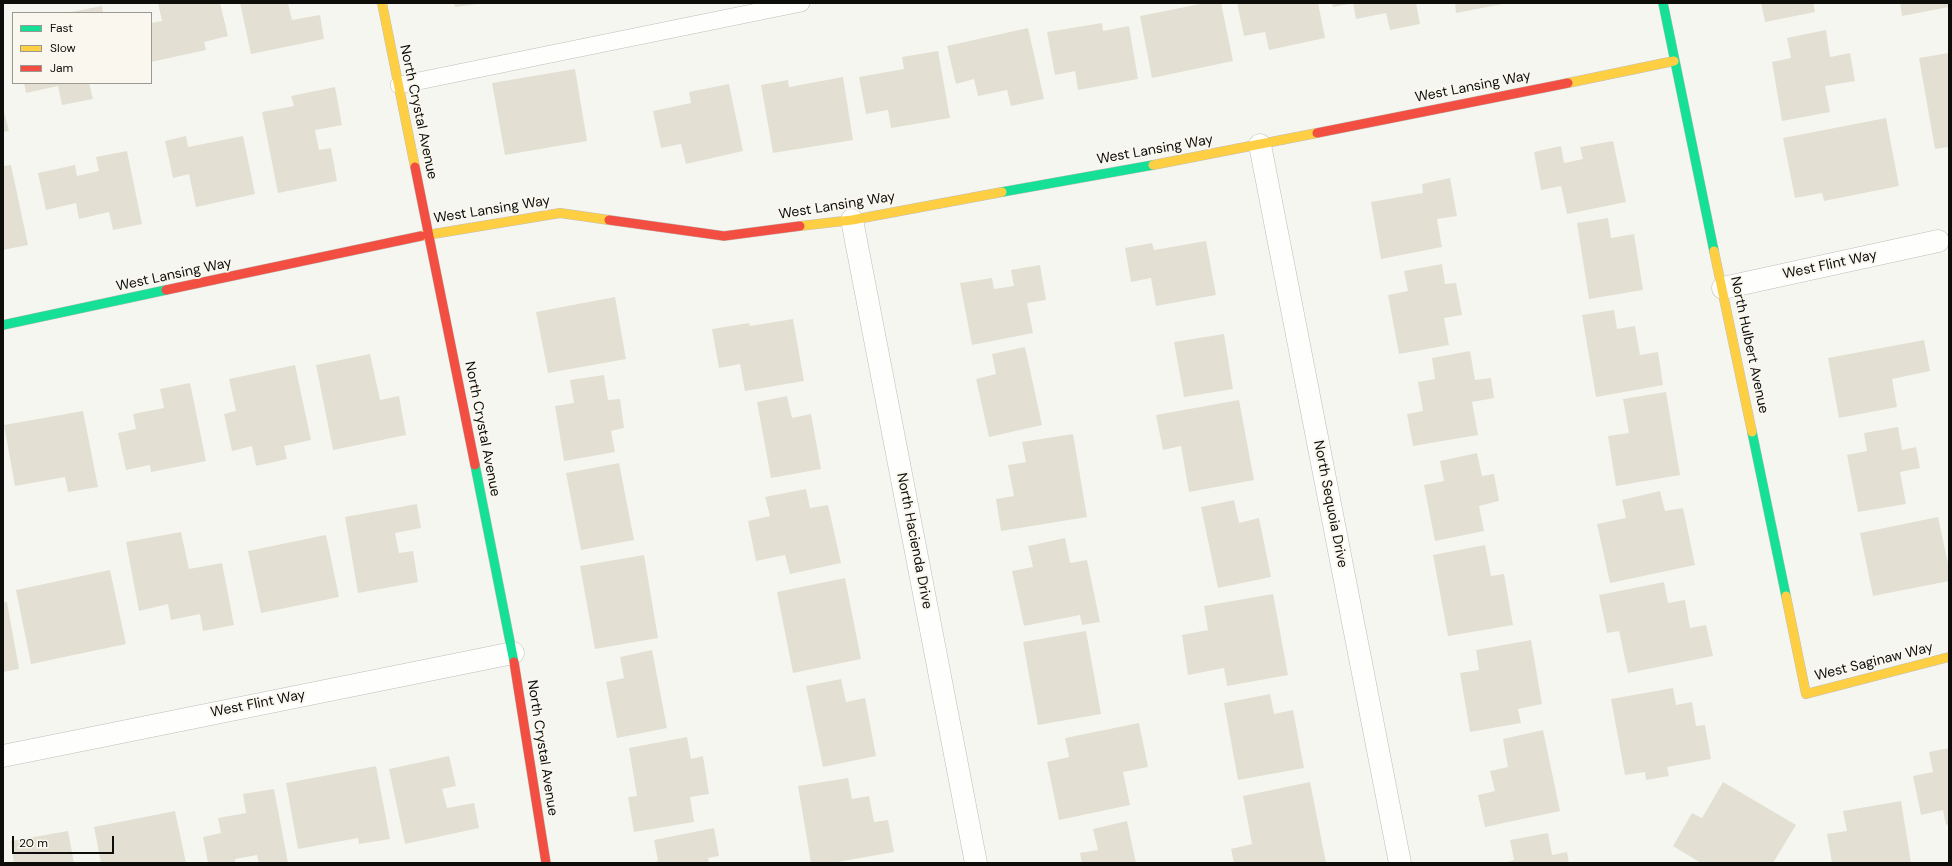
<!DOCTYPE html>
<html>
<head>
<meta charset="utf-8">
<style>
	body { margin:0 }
	#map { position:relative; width:1952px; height:866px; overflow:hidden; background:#f6f6f1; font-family:"DM Sans",sans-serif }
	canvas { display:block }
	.frame { position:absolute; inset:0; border:4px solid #0d0d0a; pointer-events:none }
	.legend { position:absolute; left:12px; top:12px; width:140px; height:72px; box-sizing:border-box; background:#f9f7ee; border:1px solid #9b9993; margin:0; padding:5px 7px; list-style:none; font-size:12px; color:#0d0d0a }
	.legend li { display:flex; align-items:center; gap:8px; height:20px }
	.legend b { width:20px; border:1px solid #9b9993 }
	.scale { position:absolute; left:12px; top:836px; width:102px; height:18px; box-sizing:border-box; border:2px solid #0d0d0a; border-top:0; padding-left:5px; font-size:12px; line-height:14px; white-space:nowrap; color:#0d0d0a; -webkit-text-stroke:3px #f9f7ee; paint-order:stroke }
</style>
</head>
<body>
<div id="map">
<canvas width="1952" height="866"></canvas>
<div class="frame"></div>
<ul class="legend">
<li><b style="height:5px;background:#16e098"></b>Fast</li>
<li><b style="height:5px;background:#ffcf43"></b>Slow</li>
<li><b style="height:5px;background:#f24e42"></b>Jam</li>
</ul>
<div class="scale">20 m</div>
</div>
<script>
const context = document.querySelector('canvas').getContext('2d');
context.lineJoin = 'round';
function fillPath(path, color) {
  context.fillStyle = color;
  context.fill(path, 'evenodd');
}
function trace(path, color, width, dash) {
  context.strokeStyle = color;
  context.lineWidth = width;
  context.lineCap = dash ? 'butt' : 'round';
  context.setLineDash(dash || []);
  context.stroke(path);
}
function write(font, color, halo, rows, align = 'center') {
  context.font = font + ' "DM Sans",sans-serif';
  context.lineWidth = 4;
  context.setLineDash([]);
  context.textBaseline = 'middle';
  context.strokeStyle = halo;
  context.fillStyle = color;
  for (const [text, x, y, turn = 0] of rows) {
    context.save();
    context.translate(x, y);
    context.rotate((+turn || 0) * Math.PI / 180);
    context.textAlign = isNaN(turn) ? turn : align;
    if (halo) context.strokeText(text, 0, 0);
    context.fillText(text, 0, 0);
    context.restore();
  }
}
const building = new Path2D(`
	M158,3H220L228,36L204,42L206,50L151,62V23L162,21Z
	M240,3H288L292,20L320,15L324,39L251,54Z
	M454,3H477V4L455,7Z
	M1205,3H1221L1233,61L1152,78L1140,16Z
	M1237,3H1318L1325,38L1269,50L1265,32L1244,36Z
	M1332,3H1349V4L1333,7Z
	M1353,3H1416L1420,24L1390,30L1386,13L1356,19Z
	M1455,3H1503V4L1456,13Z
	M1761,3H1813L1815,12L1765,22Z
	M1900,3H1949V7L1902,16Z
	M102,6L103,13H71V12Z
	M1102,23L1103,31L1129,26L1138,79L1078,90L1075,71L1055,75L1047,32Z
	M1028,28L1044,99L1011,106L1007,90L978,96L974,79L956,84L947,46Z
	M1826,30L1830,57L1850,53L1855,81L1825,86L1830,112L1782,121L1772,62L1791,58L1787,38Z
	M938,51L950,118L891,128L888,110L866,114L859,77L904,69L902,57Z
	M1949,53V147L1935,149L1919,58Z
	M575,69L587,141L505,155L492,83Z
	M843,77L853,140L773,153L761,85L788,80L789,87Z
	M24,83H89L93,99L62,105L58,86L26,93Z
	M729,84L743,151L686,164L681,144L661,148L653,111L691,103L689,92Z
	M335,87L342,125L315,130L319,150L331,148L337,181L278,193L262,112L294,106L291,96Z
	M3,108L9,131L3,132Z
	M1886,118L1899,186L1824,201L1822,193L1795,198L1783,138Z
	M186,136L188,147L243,136L255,194L196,207L189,174L173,178L165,141Z
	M1613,141L1626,202L1567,214L1561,186L1541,190L1534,152L1561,146L1564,163L1583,159L1580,147Z
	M127,151L142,224L113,230L109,212L79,219L76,203L46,210L38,173L75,165L77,176L99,171L96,157Z
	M11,165L28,245L3,250V166Z
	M1450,178L1457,216L1437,219L1442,247L1381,259L1371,202L1423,193L1422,184Z
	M1608,218L1611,238L1634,234L1643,290L1589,299L1577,223Z
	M1206,241L1216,295L1156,306L1151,278L1131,282L1125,248L1152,243L1154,250Z
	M1442,264L1445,284L1456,283L1462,315L1444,318L1449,345L1399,354L1388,295L1408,291L1404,271Z
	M1040,265L1046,300L1027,303L1033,333L972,345L960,283L992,278L994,289L1014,286L1011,270Z
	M615,297L626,359L548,373L536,312Z
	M1614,310L1617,329L1635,326L1640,355L1658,352L1663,385L1596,397L1582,315Z
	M793,319L804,381L745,391L740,364L719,368L712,329L749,323L750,326Z
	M1224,334L1233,389L1184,397L1174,342Z
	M1924,340L1930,371L1892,379L1897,407L1839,418L1828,358Z
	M1025,347L1042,425L989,437L976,379L996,374L992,354Z
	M1470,351L1475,380L1491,378L1494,398L1472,402L1478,435L1413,446L1407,414L1423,411L1418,382L1435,379L1432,358Z
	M370,354L380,400L399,396L406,435L333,450L316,365Z
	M295,365L311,440L284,446L287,459L256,466L252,446L232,451L224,414L236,411L229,379Z
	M604,375L608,400L620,399L624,428L611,431L615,452L564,461L555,406L574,403L570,380Z
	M190,383L206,461L151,472L150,465L126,470L118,433L136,429L133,414L164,408L160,389Z
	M1666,392L1680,475L1616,486L1608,436L1629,433L1623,399Z
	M787,396L792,418L811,414L821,469L771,478L757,402Z
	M1239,400L1254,480L1189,492L1181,446L1163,450L1156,415Z
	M83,411L98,487L68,492L65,477L15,486L4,425Z
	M1898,427L1902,450L1916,447L1920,468L1900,472L1906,504L1858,512L1847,455L1867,451L1864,433Z
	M1073,434L1087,517L1001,531L996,499L1014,496L1008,465L1026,462L1022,442Z
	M1477,453L1482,476L1494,474L1499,501L1479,506L1484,531L1435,541L1424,485L1444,481L1440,461Z
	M619,463L634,540L581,550L566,473Z
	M806,489L810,508L828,505L841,563L790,574L785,555L756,561L748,521L770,516L765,497Z
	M1660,491L1665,511L1683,508L1695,565L1610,583L1597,524L1626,518L1622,500Z
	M1234,500L1239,523L1259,518L1271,577L1218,588L1201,507Z
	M417,504L421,528L395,533L399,553L413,551L418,582L358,593L345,517Z
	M1938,517L1949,568V581L1873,596L1860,533Z
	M181,532L189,569L222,563L234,625L203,631L200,614L171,620L168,604L139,611L126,542Z
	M326,535L339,597L261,613L248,551Z
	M1065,538L1070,563L1087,560L1100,622L1082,625L1080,615L1024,626L1012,571L1033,567L1028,546Z
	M1485,545L1491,576L1504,574L1513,625L1448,636L1433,555Z
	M644,555L658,638L595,649L580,566Z
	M110,570L126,644L31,664L16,590Z
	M845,578L861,659L793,673L777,592Z
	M1664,582L1668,603L1685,600L1690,628L1706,625L1713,656L1628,673L1619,631L1607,633L1599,595Z
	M1273,594L1288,675L1227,686L1224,668L1188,675L1182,635L1208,630L1204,606Z
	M3,602H7L19,669L3,672Z
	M1086,631L1101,714L1038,725L1023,642Z
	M1531,640L1542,704L1518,709L1521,723L1470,732L1460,673L1479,670L1476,650Z
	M652,650L667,728L617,738L606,682L624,678L620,657Z
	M841,679L846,702L865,698L876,756L823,767L806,686Z
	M1673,688L1676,705L1692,702L1696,726L1705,725L1711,759L1667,767L1669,776L1646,780L1645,772L1625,775L1611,699Z
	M1270,694L1274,714L1293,710L1304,768L1238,780L1224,703Z
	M1139,723L1148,767L1123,772L1130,805L1059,820L1047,762L1069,757L1065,738Z
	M1543,730L1560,811L1485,827L1478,795L1495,791L1490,771L1508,767L1503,739Z
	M687,737L691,759L703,756L709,794L690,797L694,822L634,832L628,797L637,796L629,748Z
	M1949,748V824L1946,825L1943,810L1921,815L1913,776L1933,772L1929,752Z
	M449,756L456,786L442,789L447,808L474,803L479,828L405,844L389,769Z
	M376,766L390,839L359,844L358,838L298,849L286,783Z
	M848,778L852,799L869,796L874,822L888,820L894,852L832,863H811L798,786Z
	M1310,782L1326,863H1234L1231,849L1252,844L1243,796Z
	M1723,782L1796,825L1773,863H1701L1673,846L1692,813L1702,818Z
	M274,789L288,863H259L257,855L235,859V863H208L203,837L221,833L218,818L246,813L243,794Z
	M1901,801L1911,863H1832L1827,834L1847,831L1843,811Z
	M175,811L186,863H101L94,827Z
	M1127,821L1136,863H1082L1080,853L1098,850L1093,829Z
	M714,828L719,856L708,858L709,863H650L658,861L654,840Z
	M68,831L74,863H14L11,841Z
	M1548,833L1552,855L1567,852L1569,863H1504L1514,860L1510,840Z`);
const lane = new Path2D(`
	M399,85L801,3`);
const street = new Path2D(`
	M1260,145L1400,863
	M852,220L976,863
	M1723,288L1938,241
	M3,756L513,653`);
const fast = new Path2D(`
	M1663,3L1714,251
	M1002,192L1153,165
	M3,325L166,290
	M1752,432L1786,596
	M475,465L514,662`);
const slow = new Path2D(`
	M382,3L415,167
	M1568,83L1674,61
	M1153,165L1317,133
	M800,226L852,220L1002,192
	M421,236L560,213L609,220
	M1714,251L1752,432
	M1786,596L1806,694L1949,657`);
const jam = new Path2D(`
	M1317,133L1568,83
	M415,167L475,465
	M609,220L724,236L800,226
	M166,290L421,236
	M514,662L546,863`);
const streetNames = [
	["West Lansing Way",1473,87,-11],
	["North Crystal Avenue",418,112,78],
	["West Lansing Way",1155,150,-10],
	["West Lansing Way",837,206,-9],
	["West Lansing Way",492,210,-9],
	["West Flint Way",1830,265,-12],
	["West Lansing Way",174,275,-12],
	["North Hulbert Avenue",1749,345,78],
	["North Crystal Avenue",482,429,79],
	["North Sequoia Drive",1330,504,79],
	["North Hacienda Drive",914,541,79],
	["West Saginaw Way",1874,662,-14],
	["West Flint Way",258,704,-11],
	["North Crystal Avenue",542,748,81]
];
fillPath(building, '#e3e0d3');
trace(lane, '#bebeba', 18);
trace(street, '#bebeba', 23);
trace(fast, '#bebeba', 10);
trace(slow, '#bebeba', 10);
trace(jam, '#bebeba', 10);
trace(lane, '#fefefd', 17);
trace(street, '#fefefd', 22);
trace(fast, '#16e098', 9);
trace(slow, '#ffcf43', 9);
trace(jam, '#f24e42', 9);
write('14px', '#0d0d0a', '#f9f7ee', streetNames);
</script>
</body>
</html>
